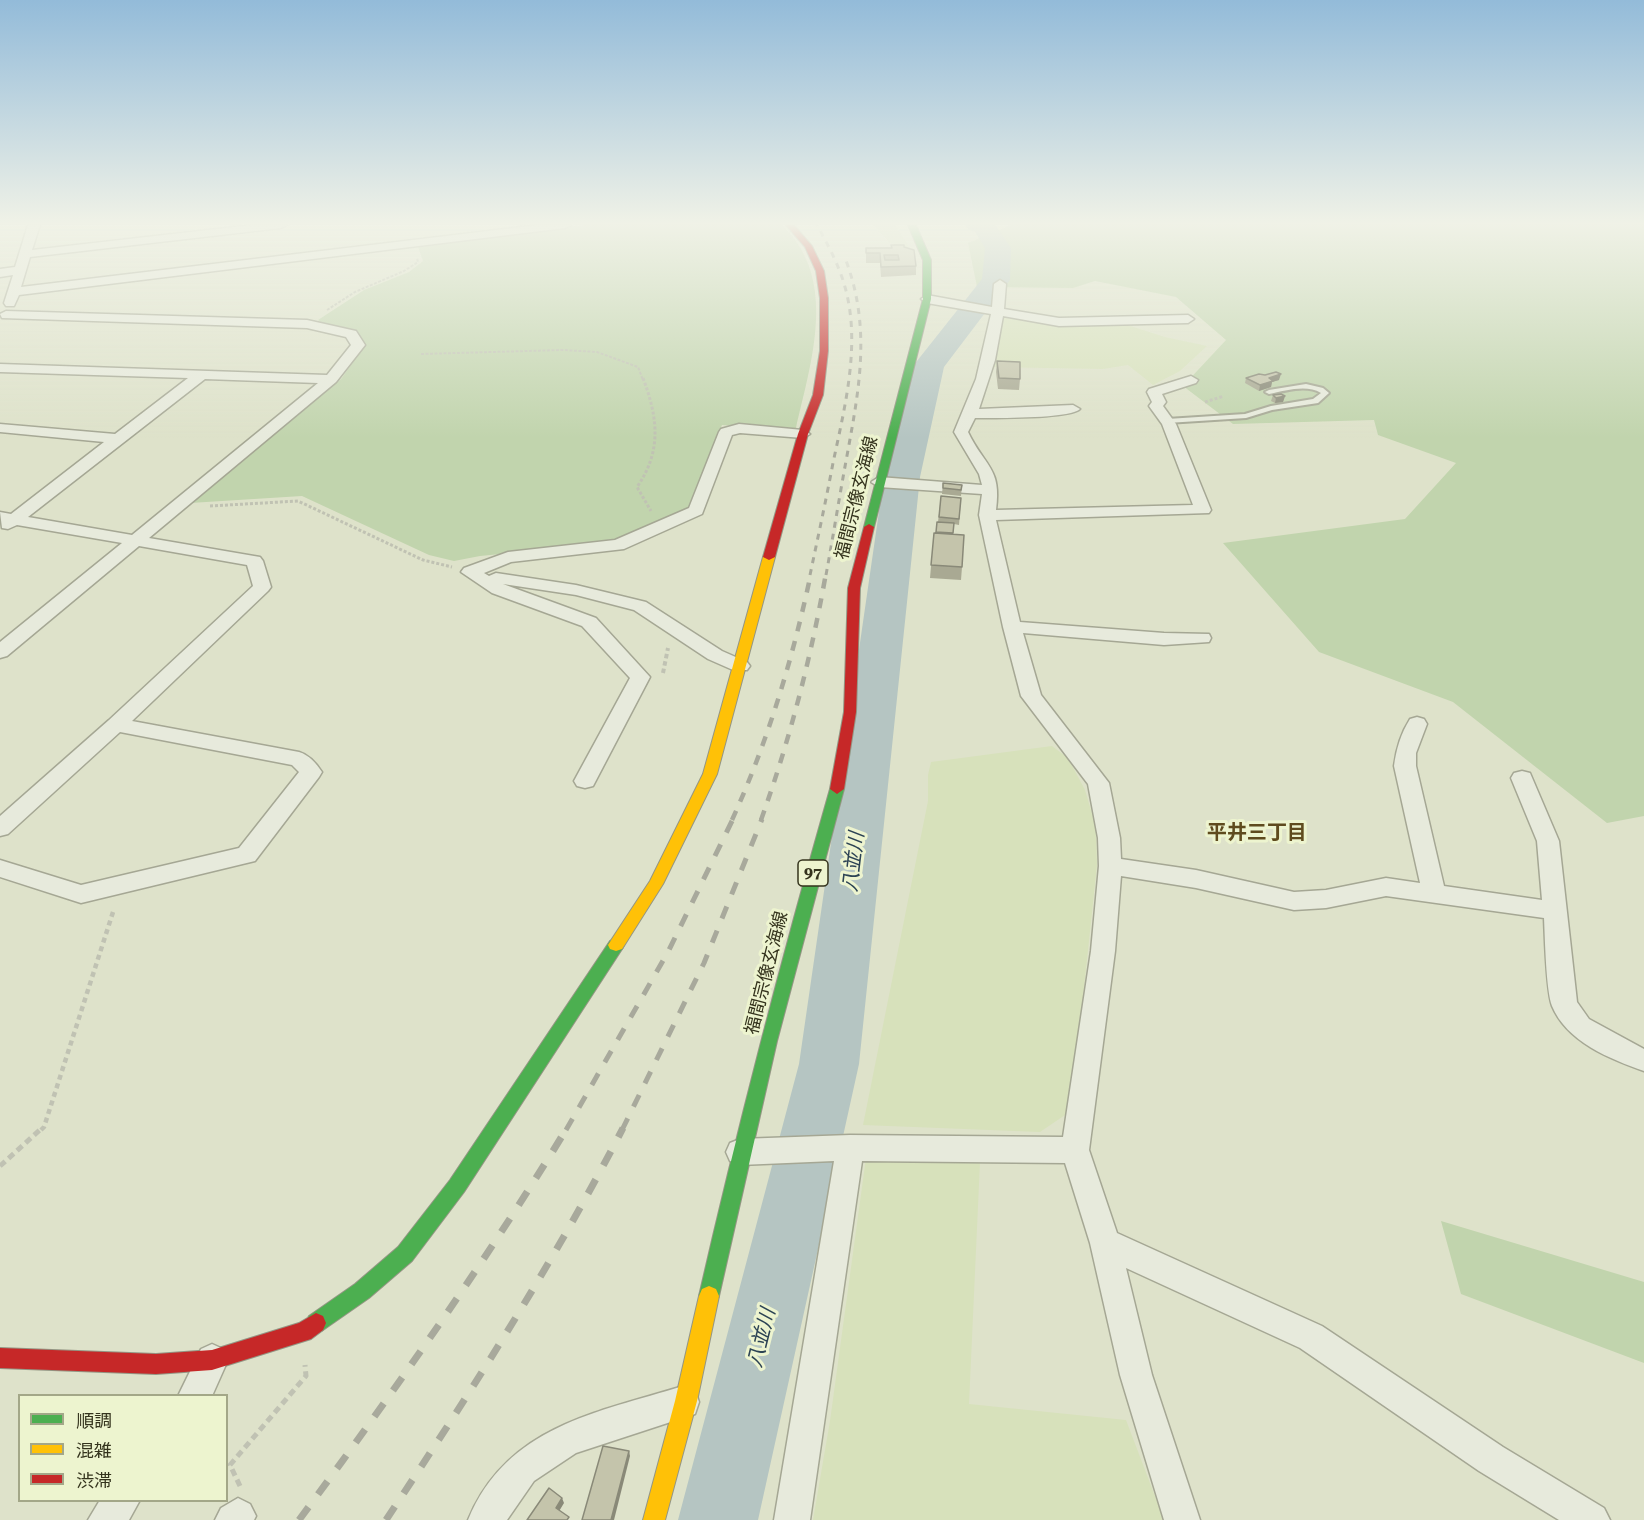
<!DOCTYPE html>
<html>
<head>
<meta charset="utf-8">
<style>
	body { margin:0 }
	#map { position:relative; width:1644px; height:1520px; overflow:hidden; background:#dee2ca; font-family:"Roboto Serif","Noto Sans JP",serif }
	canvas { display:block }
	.legend { position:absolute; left:18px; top:1394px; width:210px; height:108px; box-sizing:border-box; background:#edf4cf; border:2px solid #a3a788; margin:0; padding:8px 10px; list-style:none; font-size:18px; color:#34331d }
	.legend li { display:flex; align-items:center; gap:12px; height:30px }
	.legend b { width:30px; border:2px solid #a3a788 }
</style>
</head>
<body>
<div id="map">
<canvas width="1644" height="1520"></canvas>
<ul class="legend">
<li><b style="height:8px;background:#4caf50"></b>順調</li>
<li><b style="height:8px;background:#ffc107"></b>混雑</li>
<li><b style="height:8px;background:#c62828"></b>渋滞</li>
</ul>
</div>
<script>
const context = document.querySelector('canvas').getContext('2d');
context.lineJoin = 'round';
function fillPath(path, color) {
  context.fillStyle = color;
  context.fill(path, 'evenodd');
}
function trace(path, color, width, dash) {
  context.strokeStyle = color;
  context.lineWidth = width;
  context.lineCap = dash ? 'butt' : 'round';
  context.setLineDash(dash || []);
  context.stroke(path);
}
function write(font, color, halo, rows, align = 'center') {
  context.font = font + ' "Roboto Serif","Noto Sans JP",serif';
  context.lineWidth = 6;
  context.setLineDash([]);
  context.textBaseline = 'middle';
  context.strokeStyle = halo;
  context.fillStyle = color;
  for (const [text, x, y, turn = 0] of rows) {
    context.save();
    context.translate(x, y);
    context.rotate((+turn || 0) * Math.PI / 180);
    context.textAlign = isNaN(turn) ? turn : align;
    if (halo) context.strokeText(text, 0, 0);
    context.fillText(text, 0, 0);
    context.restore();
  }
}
const farmland = new Path2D(`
	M873,225H895L910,248H901L889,242Z
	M1000,316L1054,325L1121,323L1165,337L1207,346L1180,371L1153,385L1128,365L1103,369L989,367Z
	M1052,746L1068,758L1085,790L1096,827L1097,865L1071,1111L1040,1132L863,1125L928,801V775L931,762Z
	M866,1158L980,1162L969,1404L1126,1420L1164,1520H813L830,1421Z`);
const green = new Path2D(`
	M583,225H782C839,279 811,362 796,428L783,430L722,425L689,510L613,543L480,556L454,561L429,555L302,496L190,503L341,379L365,345L357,331L320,322L318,320L364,290L409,272L423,261L418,247Z
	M1011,225H1644V816L1607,823L1453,702L1319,652L1223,543L1405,519L1456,463L1378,435L1374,420L1233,424L1183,386L1226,340L1176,297L1095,281L1073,288L977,287L968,243Z
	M1441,1221L1644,1282V1363L1461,1294Z`);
const river = new Path2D(`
	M965,225H995L1011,248L1010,280L944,367L920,477L859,1064L758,1520H678L799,1064L884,477L913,366L982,279L985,248L975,232L969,230Z`);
const pathFar4 = new Path2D(`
	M327,310L355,292L404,271L418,262L417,258
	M421,354L563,350L597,352L638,367L643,380`);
const pathFar3 = new Path2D(`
	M643,378C658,418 662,451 637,487L651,511
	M1205,402L1224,396
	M210,506L298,501L423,560L452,567`);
const pathFar2 = new Path2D(`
	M663,673L668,648`);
const pathFar1 = new Path2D(`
	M41,1130L44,1127L114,909`);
const path = new Path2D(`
	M0,1166L42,1128
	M240,1486L230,1465L306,1376L305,1365`);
const lane = new Path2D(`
	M1306,384L1323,388L1329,393L1318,403L1272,410L1246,418L1167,423L1163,421L1167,419L1245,414L1271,406L1313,399L1321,393C1306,384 1285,391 1269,394L1265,392L1269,390Z`);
const street = new Path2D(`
	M28,225H40L32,250L252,225H287L281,228L30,257L21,287L538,225H571L565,228L19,295L14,306H6L4,303L13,275L0,277V269L15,267Z
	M1000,280L1006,284L1004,309L1059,318L1188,315L1194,319L1188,323L1059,326L1003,316L995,360L979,409L1073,405L1080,409C1070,419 993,418 975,418L968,432C984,466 1002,467 996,510L1193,505L1162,424L1149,406L1152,402L1147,392L1149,389L1191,376L1198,380L1196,383L1162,394L1166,402L1163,406L1176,424L1211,510L1209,513L996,520L1020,622L1164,633L1209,634L1211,638L1209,642L1164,645L1023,633L1041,695L1109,783L1120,838L1121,859L1196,870L1294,892L1326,890L1386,878L1420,883L1394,766C1396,750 1401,733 1410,719L1417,717L1424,719L1427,724L1416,753V766L1444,886L1542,900L1537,841L1511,778L1514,773L1522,771L1530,773L1559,841L1577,1002L1589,1019L1644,1049V1071C1610,1059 1567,1042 1552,1006C1546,990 1545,939 1544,918L1386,896L1326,908L1294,910L1196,888L1121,876L1115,951L1089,1150L1117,1233L1322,1326L1503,1447L1604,1508L1610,1520H1559L1479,1471L1300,1348L1126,1268L1152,1375L1200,1520H1164L1120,1375L1090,1243L1065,1163L862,1161L810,1520H774L834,1161L740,1165L730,1161L726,1152L730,1143L740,1139L850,1135L1063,1137L1091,951L1099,866L1098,838L1088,784L1021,696L1003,627L979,515L982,494L879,487L871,482L879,477L982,485L979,474L954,432L976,379L991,314L927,303L921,299L927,295L992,307L994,284Z
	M6,311L307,320L356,331L365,345L336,382L149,538L254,556L260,557L263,561L271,587L268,591L132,721L299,752C309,755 316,763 322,772L319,777L255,861L81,903L0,877V860L81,885L239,848L299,772L292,765L120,732L8,834L0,836V816L109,720L253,586L247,565L139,546L7,656L0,658V642L122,543L17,525L8,529L2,528L0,512L11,514L104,442L0,432V424L115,434L188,378L0,372V364L327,375L351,345L346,337L307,328L2,318L0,314ZM205,379L318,383L132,535L28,517Z
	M739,424L803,430L810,434L803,438L740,433L732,435L702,514L624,549L511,562L484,573L489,576L496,573L576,585L646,602L722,651L747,662L750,666L747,670H733L708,659L634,610L576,595L503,584L596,618L650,677L593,786L585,788L577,786L574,781L630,678L582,626L492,593L461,572L464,568L508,552L615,540L689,508L719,432L721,429Z
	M212,1344L223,1349L228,1360L212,1396H178L201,1349Z
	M683,1386L695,1390L699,1402L695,1414L576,1453L534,1481L507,1520H468C507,1426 596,1413 683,1386Z
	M238,1498L250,1504L256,1516L254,1520H215L221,1508Z
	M100,1500H140L129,1520H88Z`);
const fast = new Path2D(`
	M908,225H916L931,260V299L874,527L869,530L864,527L923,299V260Z
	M837,784L844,789L777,1041L719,1296L716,1303L709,1306L702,1303L699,1296C738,1126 782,957 830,789Z
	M616,939L622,941L624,945L622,949L464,1192L412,1261L369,1298L323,1330L316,1333L309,1330L306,1323L309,1316L355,1284L398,1247L450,1180L610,941Z`);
const slow = new Path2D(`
	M769,554L775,557L717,774L663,884L622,949L616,951L610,949L608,945L650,881L703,774L763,557Z
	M709,1286L716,1289L719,1296L697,1401L665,1520H643L675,1401L699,1296L702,1289Z`);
const jam = new Path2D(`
	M786,225H794L812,246L824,271L828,298V351L823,395L808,434L775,557L769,560L763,557L798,434L813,395L820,351V298L816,271L805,247Z
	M869,524L874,527L860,588L856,712L844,789L837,794L830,789L844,712L848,588L864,527Z
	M316,1313L323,1316L326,1323L323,1330L311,1339L212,1370L156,1374L0,1368V1348L156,1354L212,1350L299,1323Z`);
const railFar3 = new Path2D(`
	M810,575C818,537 826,500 833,463C845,406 861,344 845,287C839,265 828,245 817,225
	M826,575C833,537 839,499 846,461C859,390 872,328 845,258`);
const railFar2 = new Path2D(`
	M732,820C768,741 793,658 811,573
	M761,820C790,739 811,658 826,573`);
const railFar1 = new Path2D(`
	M566,1130L668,952L733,819
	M622,1130L704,963L762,819`);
const rail = new Path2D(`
	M299,1520C393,1393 484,1264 567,1128
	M386,1520C470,1393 553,1264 623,1128`);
const wall = new Path2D(`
	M904,247L916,266V275L881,277L880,263H866V248Z
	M997,361L1020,379L1019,390L998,389L996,372Z
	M1246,378L1279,380L1272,382L1271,387L1259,391L1245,383Z
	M1273,395L1285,396L1283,402L1275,403L1271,401Z
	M943,483L962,485L961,496L942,494Z
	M941,496L961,498L959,525L954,524L953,534L962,567L961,580L930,578L934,533H936L937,522H938Z`);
const shadedWall = new Path2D(`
	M1281,374L1279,380L1272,382L1271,387L1259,391L1260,385L1269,378Z
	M1285,396L1283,402L1275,403L1276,398Z
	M629,1451L630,1456L614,1520H611Z
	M562,1498L564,1503L558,1513L556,1508Z`);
const building = new Path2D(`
	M891,245H904V247L914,250L916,266L881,267L880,253H866V248H892ZM884,255H898L899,260H885Z
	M997,361L1020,362V379L999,378Z
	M1276,372L1281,374L1269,378L1273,381L1260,385L1246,378L1259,374L1265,375Z
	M1281,394L1285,396L1276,398L1273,395Z
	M943,483L962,485L961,490L943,488Z
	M941,496L961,498L959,519L939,517Z
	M937,522L954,523L953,533L936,532Z
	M934,533L964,535L962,567L931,565Z
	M603,1446L629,1451L611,1520H582Z
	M549,1488L562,1498L556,1508L569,1517L567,1520H527Z`);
const shields = [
	[813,873,30]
];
const shieldNames = [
	["97",813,873]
];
const streetNames = [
	["福間宗像玄海線",857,498,-76],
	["福間宗像玄海線",767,973,-76]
];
const neighbourhoodNames = [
	["平井三丁目",1257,833]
];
const waterNames = [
	["八並川",854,862,-83],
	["八並川",762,1338,-76]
];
fillPath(farmland, '#d7e1bb');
fillPath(green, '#c1d4ad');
fillPath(river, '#b5c5c2');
trace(lane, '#a5a794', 4);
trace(street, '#a5a794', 3);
trace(fast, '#949684', 2);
trace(slow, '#949684', 2);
trace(jam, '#949684', 2);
trace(pathFar4, '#c0c2b3', 2, [3, 1.5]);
trace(pathFar3, '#c0c2b3', 3, [3, 2]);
trace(pathFar2, '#c0c2b3', 4, [4.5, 3]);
trace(pathFar1, '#c0c2b3', 4.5, [5, 4]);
trace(path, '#c0c2b3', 5, [7, 4.5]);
fillPath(lane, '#e7eadc');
fillPath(street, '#e7eadc');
fillPath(fast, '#4caf50');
fillPath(slow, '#ffc107');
fillPath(jam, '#c62828');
trace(railFar3, '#a8a99c', 3, [6, 6]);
trace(railFar2, '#a8a99c', 4.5, [10, 10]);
trace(railFar1, '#a8a99c', 5, [13, 13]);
trace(rail, '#a8a99c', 7, [16, 16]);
fillPath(wall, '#a9a993');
fillPath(shadedWall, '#898978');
fillPath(building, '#c4c4ab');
trace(building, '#898978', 1.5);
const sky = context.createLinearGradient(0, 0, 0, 438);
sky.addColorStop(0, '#93bbd9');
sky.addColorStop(0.51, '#f0f2e7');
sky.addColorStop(1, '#f0f2e700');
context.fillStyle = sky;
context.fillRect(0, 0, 1644, 438);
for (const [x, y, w] of shields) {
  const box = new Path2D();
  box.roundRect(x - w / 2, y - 13, w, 26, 4.5);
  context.fillStyle = '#edf4cf';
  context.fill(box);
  trace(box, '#34331d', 1.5);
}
write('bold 16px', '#34331d', null, shieldNames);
write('18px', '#34331d', '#edf4cf', streetNames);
write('bold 20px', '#5f4b1e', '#edf4cf', neighbourhoodNames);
write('italic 20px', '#2c4354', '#edf4cf', waterNames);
</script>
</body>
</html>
